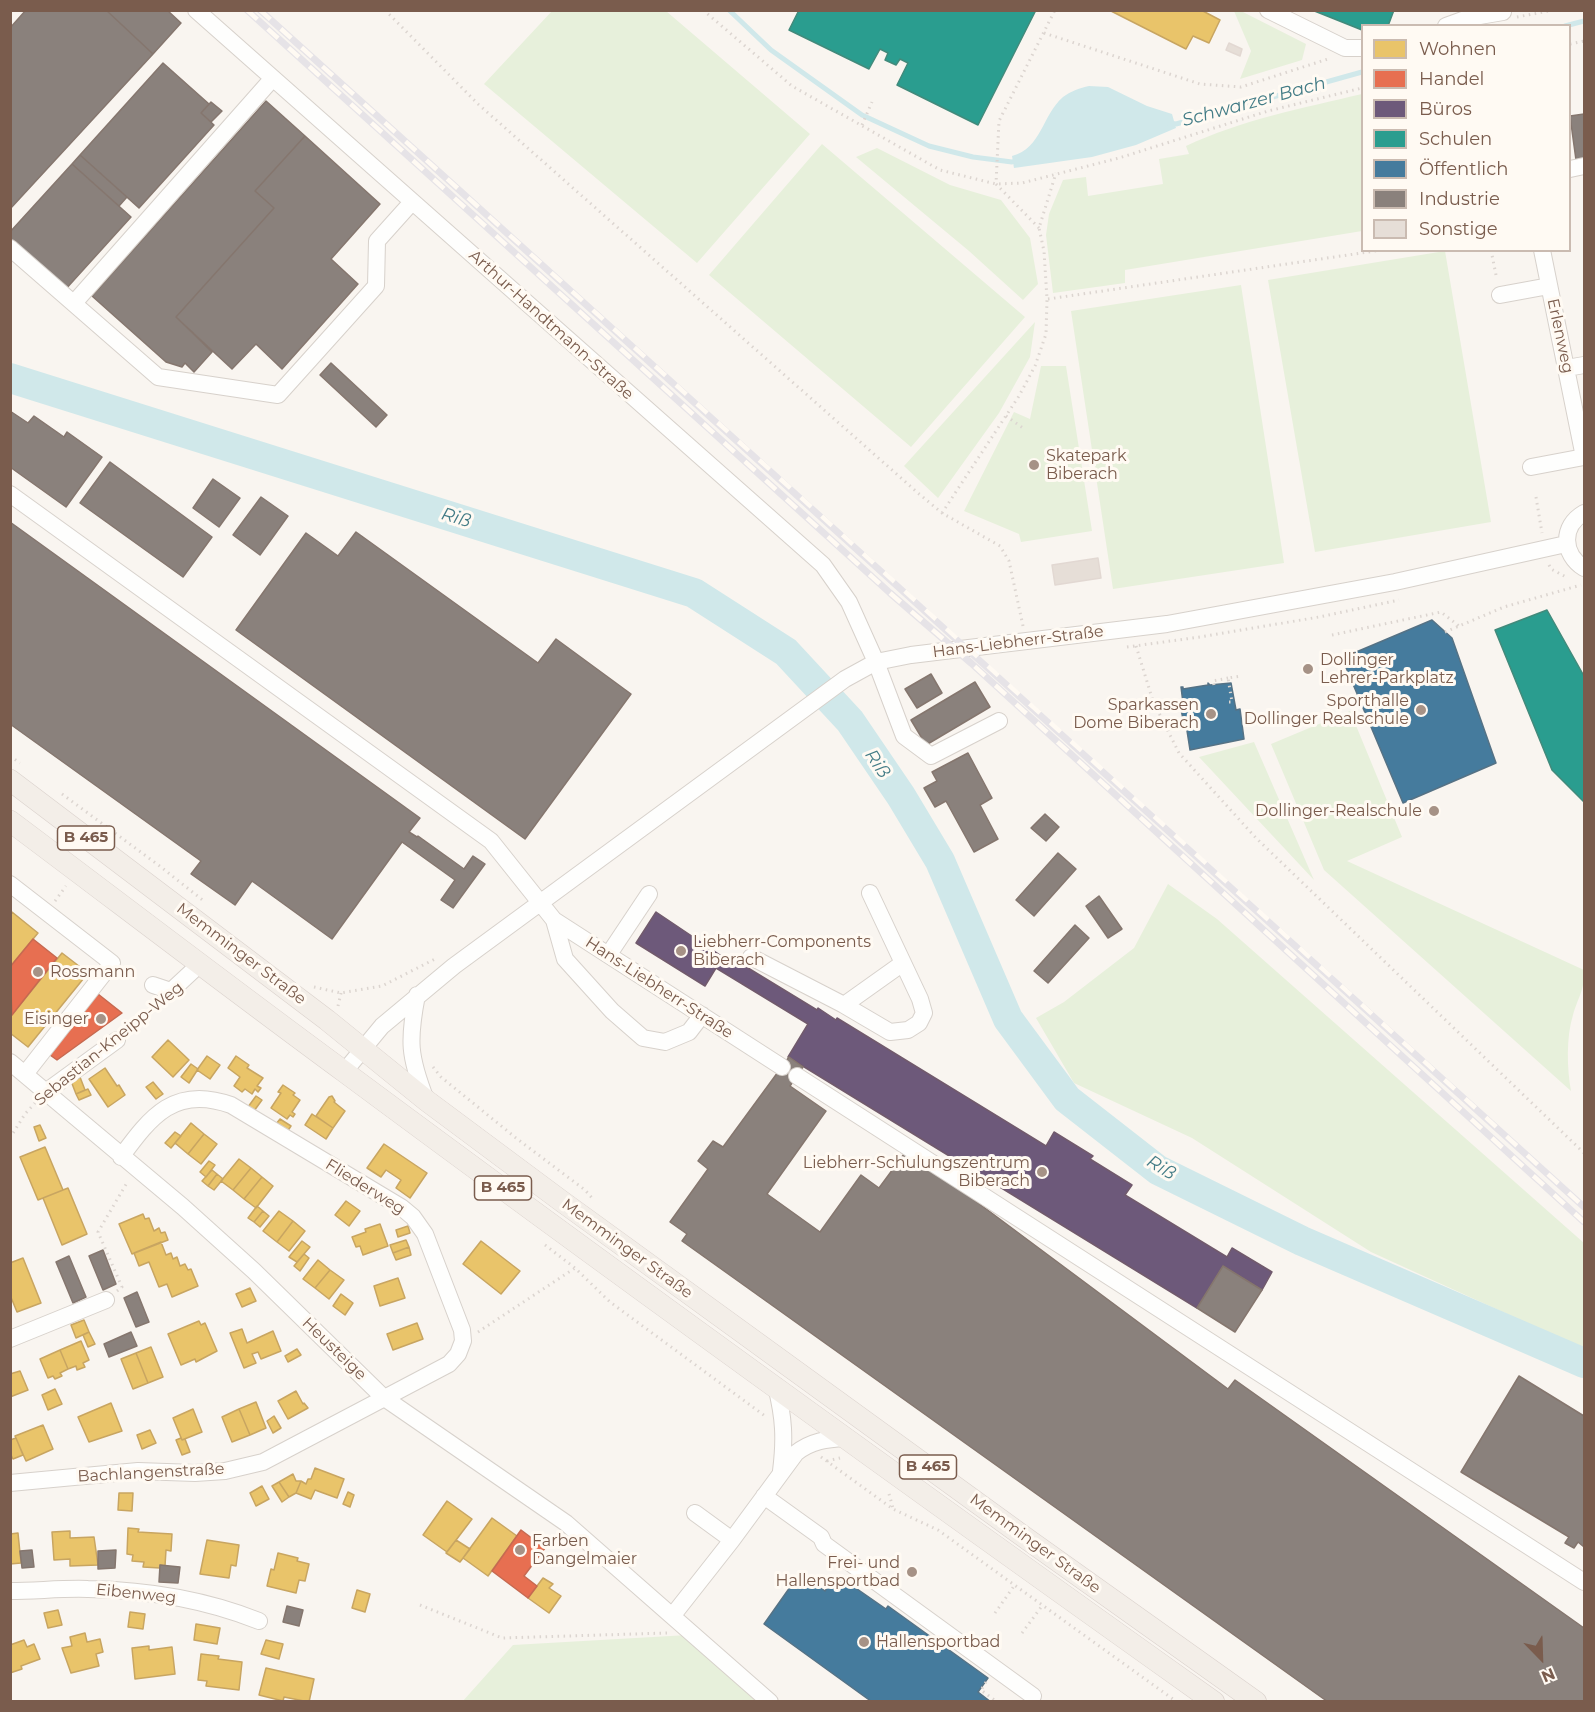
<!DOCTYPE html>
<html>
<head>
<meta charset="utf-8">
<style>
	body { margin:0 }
	#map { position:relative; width:1595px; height:1712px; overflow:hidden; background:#f9f5f0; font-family:Montserrat,sans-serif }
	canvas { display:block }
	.frame { position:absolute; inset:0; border:12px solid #7a5c4d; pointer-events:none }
	.legend { position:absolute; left:1361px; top:24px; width:210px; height:228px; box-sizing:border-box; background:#fffaf3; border:2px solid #cabbb1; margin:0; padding:8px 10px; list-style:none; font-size:18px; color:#7a5c4d }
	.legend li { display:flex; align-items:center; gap:12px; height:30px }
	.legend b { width:30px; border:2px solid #cabbb1 }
	.north { position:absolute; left:1511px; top:1628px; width:60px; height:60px; -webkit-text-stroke:4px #fffaf3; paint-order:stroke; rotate:157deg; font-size:16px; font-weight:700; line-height:24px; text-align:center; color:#7a5c4d }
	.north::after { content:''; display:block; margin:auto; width:21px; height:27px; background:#7a5c4d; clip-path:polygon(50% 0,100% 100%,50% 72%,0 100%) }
</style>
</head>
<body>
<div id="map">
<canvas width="1595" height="1712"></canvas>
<div class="frame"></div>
<ul class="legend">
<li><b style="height:16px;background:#e9c46a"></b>Wohnen</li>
<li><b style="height:16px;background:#e76f51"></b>Handel</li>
<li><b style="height:16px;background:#6d597a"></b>Büros</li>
<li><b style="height:16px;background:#2a9d8f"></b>Schulen</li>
<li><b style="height:16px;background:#457b9d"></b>Öffentlich</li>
<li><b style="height:16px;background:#8a817c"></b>Industrie</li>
<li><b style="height:16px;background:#e6ded7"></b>Sonstige</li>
</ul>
<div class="north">N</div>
</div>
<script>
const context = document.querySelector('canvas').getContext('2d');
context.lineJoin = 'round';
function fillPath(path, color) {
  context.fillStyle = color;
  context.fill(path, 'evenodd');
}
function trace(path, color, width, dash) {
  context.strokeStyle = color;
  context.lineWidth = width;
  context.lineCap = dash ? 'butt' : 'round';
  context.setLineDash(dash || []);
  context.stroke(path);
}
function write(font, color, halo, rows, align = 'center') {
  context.font = font + ' Montserrat,sans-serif';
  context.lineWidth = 6;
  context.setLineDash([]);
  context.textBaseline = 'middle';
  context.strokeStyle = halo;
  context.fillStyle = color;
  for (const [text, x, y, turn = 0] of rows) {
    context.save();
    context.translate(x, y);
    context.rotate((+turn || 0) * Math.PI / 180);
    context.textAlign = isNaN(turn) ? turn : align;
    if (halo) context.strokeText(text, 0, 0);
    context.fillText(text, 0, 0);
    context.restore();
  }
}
const green = new Path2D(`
	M552,11H666L810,134L697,263L484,84Z
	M1234,11H1241L1306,44L1302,60L1240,79L1251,51Z
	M1362,94V231L1125,270V283L1053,293L1046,235L1049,214L1063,180L1086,177L1088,196L1163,184L1159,159L1189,154L1186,146C1241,120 1303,108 1362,94Z
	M822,144L1025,317L911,447L709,275Z
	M877,148L950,185L1001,200L1030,238L1038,284L1023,300L969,251L856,157Z
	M1445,251L1491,522L1315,552L1268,280Z
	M1241,285L1284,563L1113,589L1071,311Z
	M1035,322L1030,357L999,413L938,498L904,466Z
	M1041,366H1066L1092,531L1021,542L1019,534L964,511L1014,412L1030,419Z
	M1350,711L1402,837L1347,861L1584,970C1585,990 1578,997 1573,1015C1566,1037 1567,1069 1571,1091L1324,870L1271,744Z
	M1254,742L1314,880L1199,757Z
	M1168,884L1217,919L1584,1243V1349L1371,1252L1192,1138L1074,1083L1036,1018L1064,1002L1134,948Z
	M688,1635L768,1702H462L513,1645Z`);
const water = new Path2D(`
	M1089,86L1108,87L1147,106L1172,114L1176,128L1136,145L1092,157L1014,168L1012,156C1042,148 1042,115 1063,97C1071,91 1080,88 1089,86Z`);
const homes = new Path2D(`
	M1109,10H1201L1220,20L1209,43L1193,36L1186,49Z
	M12,912L38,933L10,967V915Z
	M62,953L88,973L28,1047L10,1033V1017Z
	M168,1040L189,1060L173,1077L152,1057Z
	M207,1056L220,1065L210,1079L197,1070Z
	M236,1056L249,1065L247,1068L263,1078L257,1086L261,1088L258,1092L255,1089L252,1094L245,1089L242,1092L234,1086L240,1077L228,1068Z
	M191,1064L198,1069L189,1083L181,1077Z
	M105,1068L117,1086L119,1085L125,1095L108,1107L89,1079Z
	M80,1077L85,1090L76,1094L71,1081Z
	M153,1082L163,1094L156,1099L146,1087Z
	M283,1085L295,1093L293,1095L300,1100L292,1112L295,1114L293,1117L290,1115L287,1119L271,1108L281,1093L278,1092Z
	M88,1089L91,1095L79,1100L76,1094Z
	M256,1096L262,1100L254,1111L248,1107Z
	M332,1096L335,1101L334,1102L345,1111L333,1128L316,1116L329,1097Z
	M312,1114L333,1128L326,1139L305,1125Z
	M280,1119L291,1126L287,1132L276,1124Z
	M191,1123L204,1134L188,1154L175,1143Z
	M40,1125L46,1138L39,1141L34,1127Z
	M175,1132L181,1136L171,1148L165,1143Z
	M204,1134L217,1144L201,1164L188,1154Z
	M384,1144L427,1173L410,1198L396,1188L401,1180L386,1170L381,1177L367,1168Z
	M45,1147L63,1190L38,1200L20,1157Z
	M239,1159L251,1168L233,1190L221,1181Z
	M209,1161L215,1165L206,1177L200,1172Z
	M251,1168L262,1177L244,1199L233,1190Z
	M212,1170L217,1174L208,1186L202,1181Z
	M217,1174L223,1179L214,1190L208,1186Z
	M262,1177L273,1186L256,1208L244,1199Z
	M68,1188L87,1234L62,1245L43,1198Z
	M346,1201L360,1211L349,1226L335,1215Z
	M257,1206L263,1211L254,1222L248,1218Z
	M263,1211L269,1216L260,1227L254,1222Z
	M279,1211L293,1221L277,1242L263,1231Z
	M143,1214L145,1219L149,1218L154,1231L159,1228L161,1233L165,1232L168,1240L132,1254L119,1224Z
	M293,1221L305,1231L289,1251L277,1242Z
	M380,1224L388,1246L363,1255L360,1246L356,1247L352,1237L366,1232L365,1229Z
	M408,1226L410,1233L398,1237L396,1230Z
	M406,1240L409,1247L393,1253L390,1245Z
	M302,1241L310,1247L297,1262L289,1257Z
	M481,1241L520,1271L501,1294L463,1264Z
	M161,1242L166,1255L171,1253L173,1259L177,1257L180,1266L185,1264L188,1270L191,1269L198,1286L172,1297L167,1284L159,1287L149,1262L139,1266L134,1253Z
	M409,1247L411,1255L396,1260L393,1253Z
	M304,1254L309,1258L300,1271L294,1266Z
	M23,1258L41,1303L17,1312L10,1295V1263Z
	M318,1260L330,1270L315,1288L303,1279Z
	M330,1270L344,1280L329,1299L315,1288Z
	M398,1278L405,1298L380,1306L374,1286Z
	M250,1288L256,1301L242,1307L236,1294Z
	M341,1294L353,1303L345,1315L333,1306Z
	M84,1320L89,1332L76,1338L71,1325Z
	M199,1321L201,1325L205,1323L217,1351L196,1362L195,1359L181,1365L168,1334Z
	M417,1323L423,1339L393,1350L387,1334Z
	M242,1329L247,1343L273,1331L281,1351L261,1359L258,1352L252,1354L256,1363L244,1368L230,1333Z
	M89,1332L95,1344L88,1347L83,1335Z
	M81,1341L89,1360L83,1363L85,1367L77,1370L76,1366L68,1369L60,1350Z
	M151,1347L163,1377L148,1383L136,1353Z
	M297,1349L301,1355L288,1362L285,1356Z
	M60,1350L68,1369L60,1373L62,1376L55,1379L53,1376L48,1378L40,1359Z
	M136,1353L148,1383L133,1389L121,1359Z
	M20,1371L28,1390L10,1397V1374Z
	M55,1389L62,1404L48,1410L42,1395Z
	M296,1391L303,1404L304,1403L308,1408L288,1419L278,1401Z
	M256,1402L266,1428L250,1435L239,1409Z
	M111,1403L122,1431L89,1442L78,1417Z
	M193,1409L202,1432L182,1440L173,1418Z
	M239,1409L250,1435L232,1442L222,1417Z
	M274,1416L281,1428L273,1433L267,1421Z
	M43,1425L53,1449L26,1461L15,1436Z
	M150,1430L156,1443L142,1449L137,1435Z
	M16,1438L23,1455L13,1459L10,1453V1440Z
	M181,1438L182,1440L185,1439L190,1452L182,1455L176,1440Z
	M315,1468L344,1479L337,1498L315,1490L311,1499L296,1493L301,1481L306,1484L308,1479H311Z
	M293,1474L296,1481H301L296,1493L289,1497L279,1482Z
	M279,1482L289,1497L282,1502L272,1486Z
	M262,1486L269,1499L256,1506L250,1493Z
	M348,1492L354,1495L350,1507L343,1504Z
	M119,1493H133L132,1511L118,1510Z
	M447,1501L472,1519L447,1552L423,1535Z
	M492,1518L517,1536L488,1576L463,1558Z
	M128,1528L139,1529L138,1532L172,1534L171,1551L166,1550L165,1566L160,1565V1568L143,1567L144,1562L132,1561L133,1555L127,1554Z
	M70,1531V1538L94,1537L98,1565L70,1566V1559L54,1560L52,1532Z
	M18,1533L21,1563L10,1564V1534Z
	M207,1540L239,1545L236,1566L231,1565L229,1578L200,1574Z
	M456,1540L470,1549L460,1562L446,1553Z
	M278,1553L298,1558L297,1561L309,1564L305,1581L299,1580L296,1593L267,1586L271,1569L274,1570Z
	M543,1578L553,1584L549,1588L561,1596L549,1613L528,1598Z
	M357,1590L370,1594L365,1612L352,1608Z
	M58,1610L62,1625L48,1628L44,1613Z
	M130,1612L145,1614L143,1629L128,1627Z
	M196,1624L220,1628L217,1644L194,1640Z
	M85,1633L87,1642L100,1639L103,1652L96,1654L99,1666L71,1673L62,1648L72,1646L70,1637Z
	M24,1640L27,1647L34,1644L40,1659L21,1666L22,1669L10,1673V1645Z
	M266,1640L283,1644L279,1659L261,1654Z
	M149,1646V1650L172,1647L175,1674L135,1679L132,1648Z
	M201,1654L219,1656L218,1659L242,1662L239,1690L206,1686L207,1681L198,1680Z
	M266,1668L314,1679L309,1702L284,1697L283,1701L259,1695Z`);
const shops = new Path2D(`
	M33,939L57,958L12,1015L10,967Z
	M98,994L122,1013L57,1060L50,1055Z
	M521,1530L545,1548L524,1576L537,1586L528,1598L492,1571Z`);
const offices = new Path2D(`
	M656,912L723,957L728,960L730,957L817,1010L818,1008L836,1020L837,1018L1046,1146L1054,1132L1093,1156L1090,1159L1132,1185L1125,1195L1227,1257L1232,1248L1272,1272L1262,1290L1223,1266L1197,1308L788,1057L808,1024L716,968L705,986L636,943Z`);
const schools = new Path2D(`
	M799,10H1036L978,125L897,85L908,63L900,59L896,65L885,60L888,53L880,49L869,69L789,30Z
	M1312,10H1394L1388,26H1362V30Z
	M1547,610L1584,676V802L1552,770L1495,630Z`);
const public = new Path2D(`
	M1432,620L1452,638L1496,763L1403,803L1342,658Z
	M1208,683L1210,685L1231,683L1236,710L1240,709L1244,739L1190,750L1185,718L1183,719L1180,704L1183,703L1181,687H1183V689L1208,685Z
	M800,1573L825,1591L837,1575L886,1609L888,1606L988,1678L978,1692L991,1702H872L764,1624Z`);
const industry = new Path2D(`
	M26,10H106L153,54L10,209V28Z
	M106,10H167L181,23L153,54Z
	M163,63L209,104L201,113L214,125L139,208L80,155Z
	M266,101L305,136L255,191L274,208L176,317L212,352L194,372L185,363L182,367L166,362L92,296Z
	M211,102L222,111L211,122L201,113Z
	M1584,114V159L1576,160L1570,116Z
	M305,136L380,204L331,259L358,284L282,369L256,344L232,369L176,317L274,208L255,191Z
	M80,155L127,197L119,206L72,164Z
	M72,164L131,217L64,291L10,243V232Z
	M331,363L387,415L376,427L320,375Z
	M10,411L28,423L34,416L64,437L67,432L102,457L66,507L10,467Z
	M110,462L212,537L183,577L80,503Z
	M213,479L240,498L219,527L193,508Z
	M261,497L288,516L260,555L233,535Z
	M10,522L420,818L409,832L417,837L418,836L464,869L473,856L485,864L453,908L441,900L455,880L402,842L332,939L252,881L235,905L191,874L201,861L10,724Z
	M356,532L538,663L556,639L631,694L525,839L236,630L306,533L338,556Z
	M931,674L942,693L917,708L905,689Z
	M975,682L990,707L926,745L911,720Z
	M968,753L992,798L980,805L998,839L974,852L946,801L935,807L924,788L937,781L932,772Z
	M1045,814L1059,827L1046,841L1031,828Z
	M1058,853L1076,869L1034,916L1016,900Z
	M1099,896L1122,929L1108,938L1086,906Z
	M1075,925L1089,938L1048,983L1034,971Z
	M789,1057L803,1067L790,1086L826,1111L767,1194L820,1232L861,1175L879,1188L907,1150L1228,1389L1235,1380L1584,1628V1702H1328L682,1241L687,1234L670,1222L708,1169L698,1161L713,1141L723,1147Z
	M103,1250L116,1284L103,1290L89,1256Z
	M69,1256L86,1297L73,1303L56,1262Z
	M1223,1266L1262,1290L1235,1332L1197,1308Z
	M137,1292L149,1322L136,1327L124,1298Z
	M131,1332L137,1346L109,1357L104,1344Z
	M1519,1376L1584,1416V1547L1578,1542L1574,1548L1565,1543L1569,1537L1461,1472Z
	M32,1550L34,1567L22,1568L20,1551Z
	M116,1550L115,1568L98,1569V1551Z
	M160,1565L180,1567L178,1583L159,1582Z
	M287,1606L303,1610L299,1626L283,1622Z`);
const stream = new Path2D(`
	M729,10L771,50L862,115L929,146L973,157L1012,162L1018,160
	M1565,26L1584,21
	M1169,123L1176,124L1362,72`);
const river = new Path2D(`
	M10,378L694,593L786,652L850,721L901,796L940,861L1008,1019L1067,1099L1158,1170L1302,1241L1584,1363`);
const building = new Path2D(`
	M1229,43L1242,49L1240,56L1226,50Z
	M1098,558L1101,578L1055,585L1052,565Z`);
const path = new Path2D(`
	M385,10L478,104L918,493L942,513L1000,546L1009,561L1023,626
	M703,10L792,86L940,170L996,184L1022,183L1119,158L1268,111L1362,88
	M1517,17L1554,10
	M1044,33L1200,84L1241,87L1331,58
	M1570,44L1584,41
	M862,125L872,102
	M1039,228L996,184L999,121L1055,10
	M1491,250L1496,275
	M1048,299L1382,250
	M1006,416L1023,428
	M1536,497L1542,533
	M942,513L1019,396L1035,366L1046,334L1047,299L1044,251L1039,228L1056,173
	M1549,565L1551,569L1568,578
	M1445,632L1504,607L1581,585
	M1332,635L1441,612L1459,626
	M1136,646L1153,701L1179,753L1256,838L1584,1153
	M1127,647L1200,637L1319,617L1399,600
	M1214,685L1213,681L1228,678
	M1229,702H1232L1228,678L1241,676
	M10,756L20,763
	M62,794L161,867L205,902
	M55,901L66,886
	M314,987L341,993L382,986L435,959
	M338,1006L341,993
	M127,1031L159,1005
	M433,1067L441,1077L516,1138L585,1190L592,1198
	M10,1138L25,1114L35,1103
	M545,1245L575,1268L610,1302L765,1416
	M117,1291L122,1287L98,1232L128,1181
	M478,1332L575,1268
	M821,1457L893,1509L938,1530L1177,1702
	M827,1461L840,1458
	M889,1494L893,1508
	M420,1605L502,1638L667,1633
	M995,1613L1014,1586
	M1022,1633L1042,1606
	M986,1682L981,1690L997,1702`);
const minor = new Path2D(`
	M196,10L823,565L849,602L876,662L904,736L931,756L999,721
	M1268,10L1345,48H1362
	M1446,26L1468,18L1503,12
	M1570,169L1584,166
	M10,248L158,377L278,395L376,286L377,241L412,202
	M1542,250L1584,457
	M1500,295L1549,286
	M74,303L273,78
	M1567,368L1584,365
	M1531,467L1584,457
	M10,494L491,841L554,920L782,1067
	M1584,513C1561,526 1562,554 1584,568
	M10,884L112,963L25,1074
	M554,920L565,959L612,1011L643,1038L665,1042L689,1032L702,1015
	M609,954L649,894
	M751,957L844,1005L890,1032L908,1030L919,1023L924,1013L920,999L870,893
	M153,985L171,991L200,964
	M417,995C408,1041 409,1056 426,1100
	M844,1005L903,963
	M10,1062L183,1207L254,1271L383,1397L566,1523L770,1702
	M344,1072L382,1026L454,966L845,679L876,662L911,655L1167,624L1395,582L1566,544
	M797,1076L1584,1582
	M47,1091L117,1040
	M10,1339L106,1300
	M776,1386C784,1418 785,1439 781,1471
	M10,1483L138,1471L195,1473L225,1471L263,1462L449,1364L458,1354L463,1341L462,1330L425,1234L413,1217L401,1207L231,1105C175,1085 151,1116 121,1157
	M764,1496L821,1537L824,1544L1033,1696
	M695,1513L732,1540
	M10,1591C36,1591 63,1588 88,1589C147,1590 204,1599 259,1621
	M673,1615L732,1540L796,1453C811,1441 827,1439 845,1438`);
const major = new Path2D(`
	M10,780L327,1020L427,1101L560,1200L1027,1539L1256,1702
	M10,821C122,905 233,990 346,1073C633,1286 923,1495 1214,1702`);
const rail = new Path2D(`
	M247,10L890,593L971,663L1584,1222
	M260,10C702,409 1145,806 1584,1207`);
const markers = [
	[1034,465,6,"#a69286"],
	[1308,669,6,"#a69286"],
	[1421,710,6,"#a69286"],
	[1211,714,6,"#a69286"],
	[1434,811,6,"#a69286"],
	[681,951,6,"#a69286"],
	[38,972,6,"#a69286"],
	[101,1019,6,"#a69286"],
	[1042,1172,6,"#a69286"],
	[520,1550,6,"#a69286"],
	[912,1572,6,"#a69286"],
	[864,1642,6,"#a69286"]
];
const shields = [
	[86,838,57],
	[503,1188,57],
	[928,1467,57]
];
const shieldNames = [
	["B 465",86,838],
	["B 465",503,1188],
	["B 465",928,1467]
];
const streetNames = [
	["Arthur-Handtmann-Straße",551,325,42],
	["Erlenweg",1560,336,78],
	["Hans-Liebherr-Straße",1018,642,-7],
	["Memminger Straße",241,954,37],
	["Hans-Liebherr-Straße",659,988,33],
	["Sebastian-Kneipp-Weg",109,1044,-39],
	["Fliederweg",365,1187,32],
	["Memminger Straße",627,1249,36],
	["Heusteige",334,1349,44],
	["Bachlangenstraße",151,1473,-3],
	["Memminger Straße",1035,1544,36],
	["Eibenweg",136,1594,6]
];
const poiNames = [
	["Skatepark",1046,456],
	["Biberach",1046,474],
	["Dollinger",1320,660],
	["Lehrer-Parkplatz",1320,678],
	["Sporthalle",1409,701,"right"],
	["Dollinger Realschule",1409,719,"right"],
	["Sparkassen",1199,705,"right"],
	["Dome Biberach",1199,723,"right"],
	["Dollinger-Realschule",1422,811,"right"],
	["Liebherr-Components",693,942],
	["Biberach",693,960],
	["Rossmann",50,972],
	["Eisinger",89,1019,"right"],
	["Liebherr-Schulungszentrum",1030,1163,"right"],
	["Biberach",1030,1181,"right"],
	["Farben",532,1541],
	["Dangelmaier",532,1559],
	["Frei- und",900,1563,"right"],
	["Hallensportbad",900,1581,"right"],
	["Hallensportbad",876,1642]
];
const waterNames = [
	["Schwarzer Bach",1254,102,-15],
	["Riß",456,518,17],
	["Riß",877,764,57],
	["Riß",1161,1168,32]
];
fillPath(green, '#e7f0db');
fillPath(water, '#d0e8ea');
fillPath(homes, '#e9c46a');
trace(homes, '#c8a561', 1.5);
fillPath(shops, '#e76f51');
trace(shops, '#c66950', 1.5);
fillPath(offices, '#6d597a');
trace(offices, '#715a6c', 1.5);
fillPath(schools, '#2a9d8f');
trace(schools, '#428a7b', 1.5);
fillPath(public, '#457b9d');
trace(public, '#557285', 1.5);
fillPath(industry, '#8a817c');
trace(industry, '#85766e', 1.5);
trace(stream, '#d0e8ea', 5);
trace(river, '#d0e8ea', 30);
fillPath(building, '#e6ded7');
trace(building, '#e2d8d2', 1.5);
trace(minor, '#d7d1cb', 18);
trace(major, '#dad1cc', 22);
trace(path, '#dcd5d0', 3, [1.5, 4.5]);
trace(minor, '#fefefd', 16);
trace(major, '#f3eee8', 21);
trace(rail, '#e6e3e7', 7);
trace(rail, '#fffaf3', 4.5, [14]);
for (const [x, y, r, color] of markers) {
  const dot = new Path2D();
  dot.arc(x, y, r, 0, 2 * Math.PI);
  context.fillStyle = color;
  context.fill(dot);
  trace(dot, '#fffaf3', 2);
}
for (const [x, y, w] of shields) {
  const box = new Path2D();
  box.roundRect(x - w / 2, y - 12, w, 24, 4.5);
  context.fillStyle = '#fffaf3';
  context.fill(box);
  trace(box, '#7a5c4d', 1.5);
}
write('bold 15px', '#7a5c4d', null, shieldNames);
write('16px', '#7a5c4d', '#fffaf3', streetNames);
write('16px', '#7a5c4d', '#fffaf3', poiNames, 'left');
write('italic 18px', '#437c86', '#fffaf3', waterNames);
</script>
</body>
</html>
